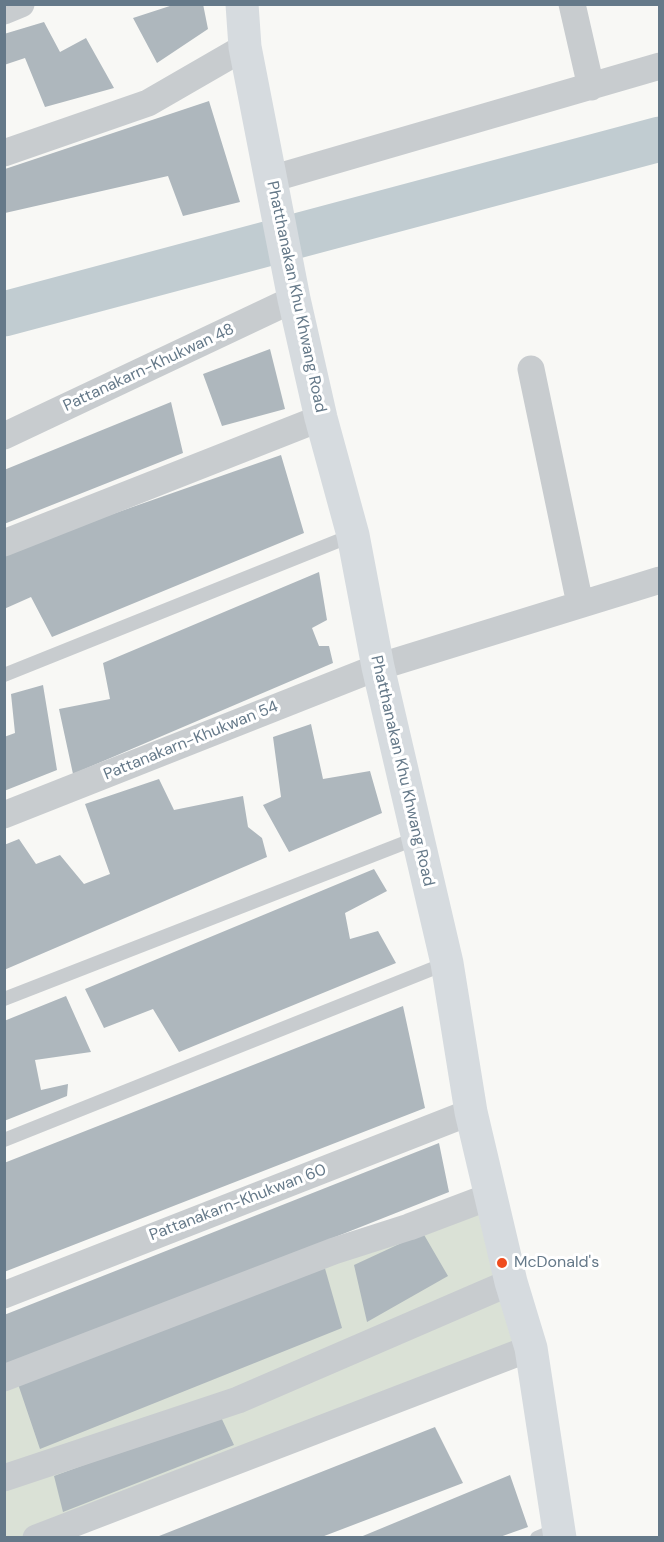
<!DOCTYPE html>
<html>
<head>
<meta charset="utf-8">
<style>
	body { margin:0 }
	#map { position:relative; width:664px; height:1542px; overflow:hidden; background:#f8f8f5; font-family:"DM Sans",sans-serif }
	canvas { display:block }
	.frame { position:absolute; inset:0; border:6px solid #657989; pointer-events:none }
</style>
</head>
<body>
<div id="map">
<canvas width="664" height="1542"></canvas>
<div class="frame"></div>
</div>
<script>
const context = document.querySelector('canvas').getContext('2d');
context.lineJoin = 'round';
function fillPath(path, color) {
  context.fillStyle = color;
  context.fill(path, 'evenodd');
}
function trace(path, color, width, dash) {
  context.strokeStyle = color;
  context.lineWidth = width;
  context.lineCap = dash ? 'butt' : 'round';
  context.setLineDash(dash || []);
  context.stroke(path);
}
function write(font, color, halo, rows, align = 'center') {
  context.font = font + ' "DM Sans",sans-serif';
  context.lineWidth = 6;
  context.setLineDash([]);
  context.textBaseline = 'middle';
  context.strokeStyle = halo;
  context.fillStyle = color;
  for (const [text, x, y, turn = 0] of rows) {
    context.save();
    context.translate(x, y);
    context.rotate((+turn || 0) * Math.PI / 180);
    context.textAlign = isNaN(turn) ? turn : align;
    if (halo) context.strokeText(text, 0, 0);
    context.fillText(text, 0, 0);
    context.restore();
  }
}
const green = new Path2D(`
	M491,1196L531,1348L36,1537L5,1538V1371Z`);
const river = new Path2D(`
	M4,314L660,139`);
const building = new Path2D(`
	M176,4H203L208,29L157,63L133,18Z
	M44,22L60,52L86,38L114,88L45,107L25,58L4,65V34Z
	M209,101L240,202L183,216L168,176L5,213V169Z
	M270,349L285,409L222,426L203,374Z
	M171,402L183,453L4,524V470Z
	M281,455L304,533L52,637L31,597L4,609V552Z
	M319,572L327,620L312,628L319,646H329L333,663L73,774L59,709L110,699L103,663Z
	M43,685L57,770L4,791V737L15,733L11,694Z
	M311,724L323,779L370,771L382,813L289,852L263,805L281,797L273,737Z
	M159,779L174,810L243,796L248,827L262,838L267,857L4,970V845L19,839L36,864L60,855L84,884L110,874L85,804Z
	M374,869L387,891L345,913L350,939L378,931L396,963L179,1052L153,1009L104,1028L85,989Z
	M66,996L91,1052L35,1060L41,1090L68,1084L67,1096L4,1121V1021Z
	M403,1006L425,1108L4,1272V1163Z
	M439,1143L449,1192L4,1368V1315Z
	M423,1233L448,1276L367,1322L354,1265Z
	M324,1265L342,1328L40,1449L18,1384Z
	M220,1415L234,1445L63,1512L54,1476Z
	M435,1427L463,1483L319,1538H154Z
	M510,1475L528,1527L497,1538H358Z`);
const service = new Path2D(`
	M4,675L353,535
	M4,999L417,838
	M4,1140L447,963
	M537,1538L558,1529`);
const minor = new Path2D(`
	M572,4L591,87
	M4,11L21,4
	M4,153L148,103L245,47
	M271,179L660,66
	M531,369L580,604
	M4,436L294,299
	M4,543L321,418
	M4,815L378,667L660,580
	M4,1295L471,1112
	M4,1378L334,1251L409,1227L491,1196
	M4,1478L238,1400L511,1282
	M36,1538L531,1348`);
const primary = new Path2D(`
	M242,4L245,47L294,299L321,418L353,535L378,667L447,963L471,1112L511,1282L531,1348L560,1538`);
const markers = [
	[502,1263,6,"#ef4c1e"]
];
const streetNames = [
	["Phatthanakan Khu Khwang Road",296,297,78],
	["Pattanakarn-Khukwan 48",149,368,-25],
	["Pattanakarn-Khukwan 54",191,741,-22],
	["Phatthanakan Khu Khwang Road",402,771,77],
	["Pattanakarn-Khukwan 60",238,1203,-21]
];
const poiNames = [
	["McDonald's",514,1263]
];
fillPath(green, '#dae1d6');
trace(river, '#c1ccd1', 45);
fillPath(building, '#aeb7bd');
trace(service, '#c8cccf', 14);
trace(minor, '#c8cccf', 27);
trace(primary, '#d6dbdf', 33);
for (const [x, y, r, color] of markers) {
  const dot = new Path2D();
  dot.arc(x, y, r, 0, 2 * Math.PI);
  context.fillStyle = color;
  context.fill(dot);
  trace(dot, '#fff', 2);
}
write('16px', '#657989', '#fff', streetNames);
write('16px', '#657989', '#fff', poiNames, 'left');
</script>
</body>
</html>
